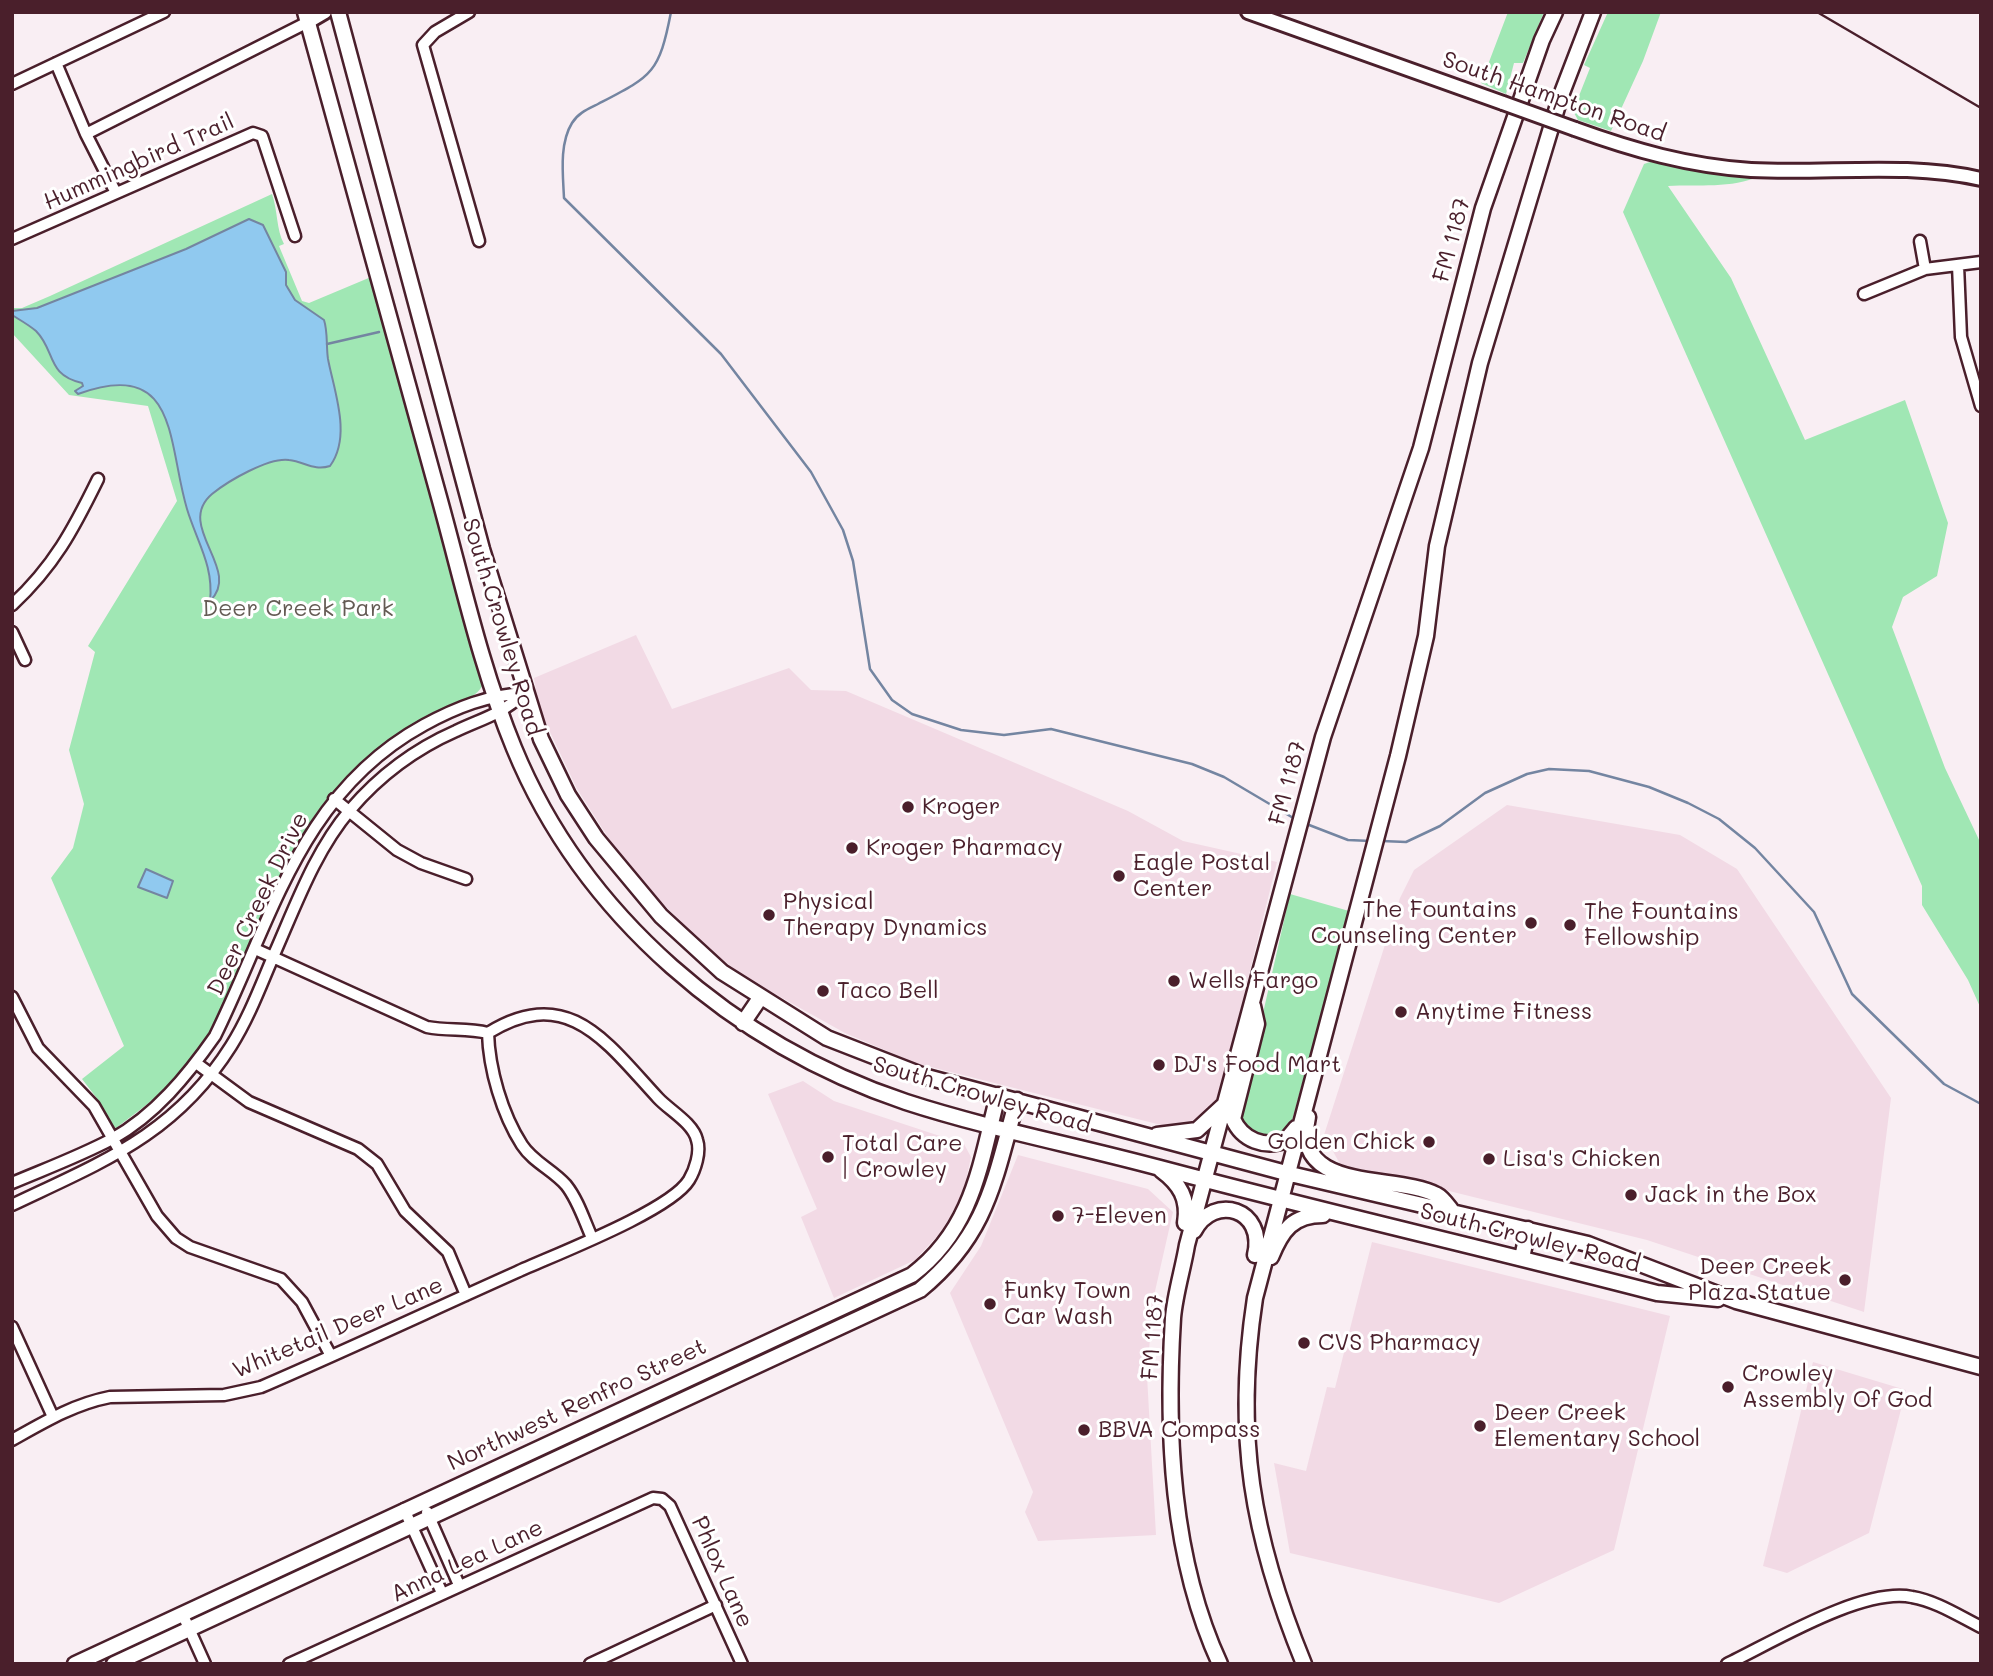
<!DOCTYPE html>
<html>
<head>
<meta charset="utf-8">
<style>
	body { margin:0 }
	#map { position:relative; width:1993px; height:1676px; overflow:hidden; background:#f9eef3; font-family:Mali,sans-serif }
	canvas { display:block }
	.frame { position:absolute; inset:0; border:14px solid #4a1f2b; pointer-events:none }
</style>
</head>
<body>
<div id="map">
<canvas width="1993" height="1676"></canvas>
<div class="frame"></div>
</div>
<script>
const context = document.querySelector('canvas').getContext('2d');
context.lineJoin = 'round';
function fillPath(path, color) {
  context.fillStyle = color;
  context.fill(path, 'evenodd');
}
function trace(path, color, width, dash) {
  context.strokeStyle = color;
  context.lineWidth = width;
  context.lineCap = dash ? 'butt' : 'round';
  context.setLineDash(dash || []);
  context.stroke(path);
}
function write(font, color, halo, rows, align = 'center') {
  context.font = font + ' Mali,sans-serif';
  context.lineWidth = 6;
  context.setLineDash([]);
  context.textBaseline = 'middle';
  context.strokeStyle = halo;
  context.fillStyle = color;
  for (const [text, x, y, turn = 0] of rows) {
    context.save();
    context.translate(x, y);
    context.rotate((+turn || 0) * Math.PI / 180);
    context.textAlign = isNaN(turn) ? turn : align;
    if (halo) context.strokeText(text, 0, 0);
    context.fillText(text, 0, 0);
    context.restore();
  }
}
const built = new Path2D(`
	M636,635L672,709L789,668L811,690L846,691L1128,811L1183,841L1277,862L1218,1099L1211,1114L1186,1128L1165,1126L915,1063L845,1033L748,979L712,952L644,885L613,845L577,789L539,709L534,678Z
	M1507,805L1680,835L1737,869L1891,1098L1864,1312L1647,1240L1340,1164L1324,1135L1400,898L1414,870Z
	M803,1081L834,1101L964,1144L971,1157L963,1194L941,1232L915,1260L834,1298L801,1217L817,1209L768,1094Z
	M1018,1155L1148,1189L1173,1212L1153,1300L1147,1376L1156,1535L1038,1541L1025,1512L1033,1492L950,1293L981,1246Z
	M1372,1242L1670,1316L1614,1550L1499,1603L1290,1553L1274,1463L1306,1471L1327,1387L1335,1388Z
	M1813,1362L1906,1390L1869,1533L1787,1573L1763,1566Z`);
const green = new Path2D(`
	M1508,12H1544L1523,63H1514L1506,94L1481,83Z
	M1608,12H1661L1643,61L1611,131L1578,120L1573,111L1590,68L1584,65Z
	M1650,162L1760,176C1731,189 1699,184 1668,186L1731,278L1805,440L1905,400L1948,523L1937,576L1903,597L1892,627L1945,768L1981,844V1009L1968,980L1922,905V886L1623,212L1644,164Z
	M272,194C278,211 276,229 284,244L279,246L302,301L309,303L371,277L483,684C477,700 449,706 434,713C393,733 357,763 328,798C265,874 252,978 195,1057C174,1085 144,1107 116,1128L112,1127L99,1101L82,1079L124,1046L51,878L73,848L84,804L69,750L95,652L88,646L177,501L148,406L69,395L12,333V308H22L50,296Z
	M1290,894L1349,911L1290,1128C1274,1148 1252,1134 1239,1119Z`);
const water = new Path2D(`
	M249,219L263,225L286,272V285L295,300L324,320C328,332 326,346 328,359C334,391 352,436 330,466C314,471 305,462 289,460C269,457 228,481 212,494C174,526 243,570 210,601C214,566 197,542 187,509C167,442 179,357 78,394L75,391L83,386L82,383C46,375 56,351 36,331C29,325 20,320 12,315V311L37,308L186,249Z
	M146,869L173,881L167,898L138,887Z`);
const stream = new Path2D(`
	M671,12C659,74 652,76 598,104C588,109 578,113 572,123C559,144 563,175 564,198L721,354L811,472L843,530L853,561L870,669L892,700L912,714L961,730L1004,735L1051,729L1192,764L1224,777L1295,819
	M327,344L379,332
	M1304,823L1348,840L1371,841
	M1382,841L1406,842L1440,826L1485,793L1527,774L1549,769L1589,771L1649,787L1688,803L1719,819L1755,848L1814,912L1852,994L1944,1084L1981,1104`);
const minor = new Path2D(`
	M469,12L435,32L423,45L479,241
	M56,63L86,134L116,193
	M12,84L164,12
	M86,134L308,22
	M12,239L253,133L262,136L295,236
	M1920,241L1925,269
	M1958,265L1961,337L1981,406
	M1864,294L1925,269L1981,262
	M12,605C54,566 73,530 98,479
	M12,632L25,660
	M334,799L397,850L421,863L466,879
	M12,997L38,1048L94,1106L157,1216L176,1238L190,1247L281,1279L302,1302L331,1356
	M488,1033C489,1069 502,1114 522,1145C533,1162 553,1170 566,1185C578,1200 584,1220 592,1238
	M196,1063L249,1102L358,1149L377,1164L405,1211L448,1252L466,1295
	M12,1183C45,1169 80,1156 112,1139C155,1115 187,1076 215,1036C273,918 300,793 424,725C457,707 488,695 525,693
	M12,1205C102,1162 175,1135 231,1046C250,1016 262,982 276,950C297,902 316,850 350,810C379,776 415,749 456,731C486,717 498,716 525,693
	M12,1327L53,1417
	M12,1440C44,1422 74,1404 110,1397L224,1395L261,1387C347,1350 432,1310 517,1272C554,1255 670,1211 689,1180C695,1170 701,1152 697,1140C693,1123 669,1110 658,1098C607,1043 568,983 488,1033C467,1028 448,1031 427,1027L255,949
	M404,1509L442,1593
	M427,1512L459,1585
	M182,1613L205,1664
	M289,1664L653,1498L662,1499L670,1506L742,1664
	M590,1664L716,1605
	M1727,1664C1773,1642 1863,1587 1912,1597C1936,1601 1959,1616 1981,1627`);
const tertiary = new Path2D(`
	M1248,12L1503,103
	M308,22L325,12
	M1575,129C1633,150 1689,166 1751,170C1828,174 1905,162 1981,179`);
const secondary = new Path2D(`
	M305,12C351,173 394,335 439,497C462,580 481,668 514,748C583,916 735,1045 906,1102C989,1129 1075,1145 1160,1168C1325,1212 1492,1250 1657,1293L1718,1299
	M338,12L482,549L541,739L568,795L596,838L661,916L722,972L827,1038L927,1077L1286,1173L1588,1244L1736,1301L1981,1367
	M1253,1006L1257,1024L1233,1119C1242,1140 1265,1149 1286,1140L1296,1128
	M743,1023L760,998
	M1308,1117C1291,1194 1396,1173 1437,1195C1443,1198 1448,1206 1452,1211
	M1157,1135L1197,1130L1224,1105
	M1161,1170C1180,1184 1189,1199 1185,1223
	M1194,1231C1214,1193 1266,1209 1255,1255
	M1271,1257C1282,1230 1293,1215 1323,1215
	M1522,1258L1528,1229
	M75,1664L912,1275C973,1229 980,1165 998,1095
	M114,1664L920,1290C988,1234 994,1181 1017,1100
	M1220,1664C1171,1558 1166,1432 1173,1318C1175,1294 1183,1269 1187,1245L1323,737L1421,448L1483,208L1542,40L1555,12
	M1304,1664C1252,1537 1234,1435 1255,1298L1398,756L1426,636L1437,546L1480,363L1560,98L1593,12`);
const rail = new Path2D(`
	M1817,12L1981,108`);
const tertiaryBridge = new Path2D(`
	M1503,103L1575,129`);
const markers = [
	[908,807,7,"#4a1f2b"],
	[852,848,7,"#4a1f2b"],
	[1119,876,7,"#4a1f2b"],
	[769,915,7,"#4a1f2b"],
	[1531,923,7,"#4a1f2b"],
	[1570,925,7,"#4a1f2b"],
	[1174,981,7,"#4a1f2b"],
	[823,991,7,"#4a1f2b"],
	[1401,1012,7,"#4a1f2b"],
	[1159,1065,7,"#4a1f2b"],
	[1429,1142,7,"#4a1f2b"],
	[828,1157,7,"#4a1f2b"],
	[1489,1159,7,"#4a1f2b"],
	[1631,1195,7,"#4a1f2b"],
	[1058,1216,7,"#4a1f2b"],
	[1845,1280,7,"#4a1f2b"],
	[990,1304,7,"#4a1f2b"],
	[1304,1343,7,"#4a1f2b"],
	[1728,1387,7,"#4a1f2b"],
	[1480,1426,7,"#4a1f2b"],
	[1084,1430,7,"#4a1f2b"]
];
const streetNames = [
	["South Hampton Road",1554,97,19],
	["Hummingbird Trail",139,162,-24],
	["FM 1187",1452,240,-75],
	["South Crowley Road",502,627,73],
	["FM 1187",1288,783,-75],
	["Deer Creek Drive",258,904,-64],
	["South Crowley Road",982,1095,16],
	["South Crowley Road",1530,1238,14],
	["Whitetail Deer Lane",338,1328,-23],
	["FM 1187",1153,1337,-86],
	["Northwest Renfro Street",577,1405,-25],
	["Anna Lea Lane",467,1561,-25],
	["Phlox Lane",722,1572,66]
];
const parkNames = [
	["Deer Creek Park",298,609]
];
const poiNames = [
	["Kroger",922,807],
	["Kroger Pharmacy",866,848],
	["Eagle Postal",1133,863],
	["Center",1133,889],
	["Physical",783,902],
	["Therapy Dynamics",783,928],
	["The Fountains",1517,910,"right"],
	["Counseling Center",1517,936,"right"],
	["The Fountains",1584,912],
	["Fellowship",1584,938],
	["Wells Fargo",1188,981],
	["Taco Bell",837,991],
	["Anytime Fitness",1415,1012],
	["DJ's Food Mart",1173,1065],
	["Golden Chick",1415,1142,"right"],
	["Total Care",842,1144],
	["| Crowley",842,1170],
	["Lisa's Chicken",1503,1159],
	["Jack in the Box",1645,1195],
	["7-Eleven",1072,1216],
	["Deer Creek",1831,1267,"right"],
	["Plaza Statue",1831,1293,"right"],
	["Funky Town",1004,1291],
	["Car Wash",1004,1317],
	["CVS Pharmacy",1318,1343],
	["Crowley",1742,1374],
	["Assembly Of God",1742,1400],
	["Deer Creek",1494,1413],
	["Elementary School",1494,1439],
	["BBVA Compass",1098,1430]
];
fillPath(built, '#f2dae5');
fillPath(green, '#a0e7b4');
fillPath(water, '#90c9ef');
trace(water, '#7485a1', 2);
trace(stream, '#7485a1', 2.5);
trace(minor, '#4a1f2b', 15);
trace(tertiary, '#4a1f2b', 18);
trace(secondary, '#4a1f2b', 19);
trace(minor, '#fff', 10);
trace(tertiary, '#fff', 12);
trace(secondary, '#fff', 14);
trace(rail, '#4a1f2b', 2.5);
trace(tertiaryBridge, '#4a1f2b', 18, []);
trace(tertiaryBridge, '#fff', 12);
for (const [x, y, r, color] of markers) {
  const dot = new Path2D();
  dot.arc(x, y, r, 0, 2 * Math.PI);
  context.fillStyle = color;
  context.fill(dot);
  trace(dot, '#fff', 2.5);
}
write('23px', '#4a1f2b', '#fff', streetNames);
write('23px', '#645b54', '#fff', parkNames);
write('23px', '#4a1f2b', '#fff', poiNames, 'left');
</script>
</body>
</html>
